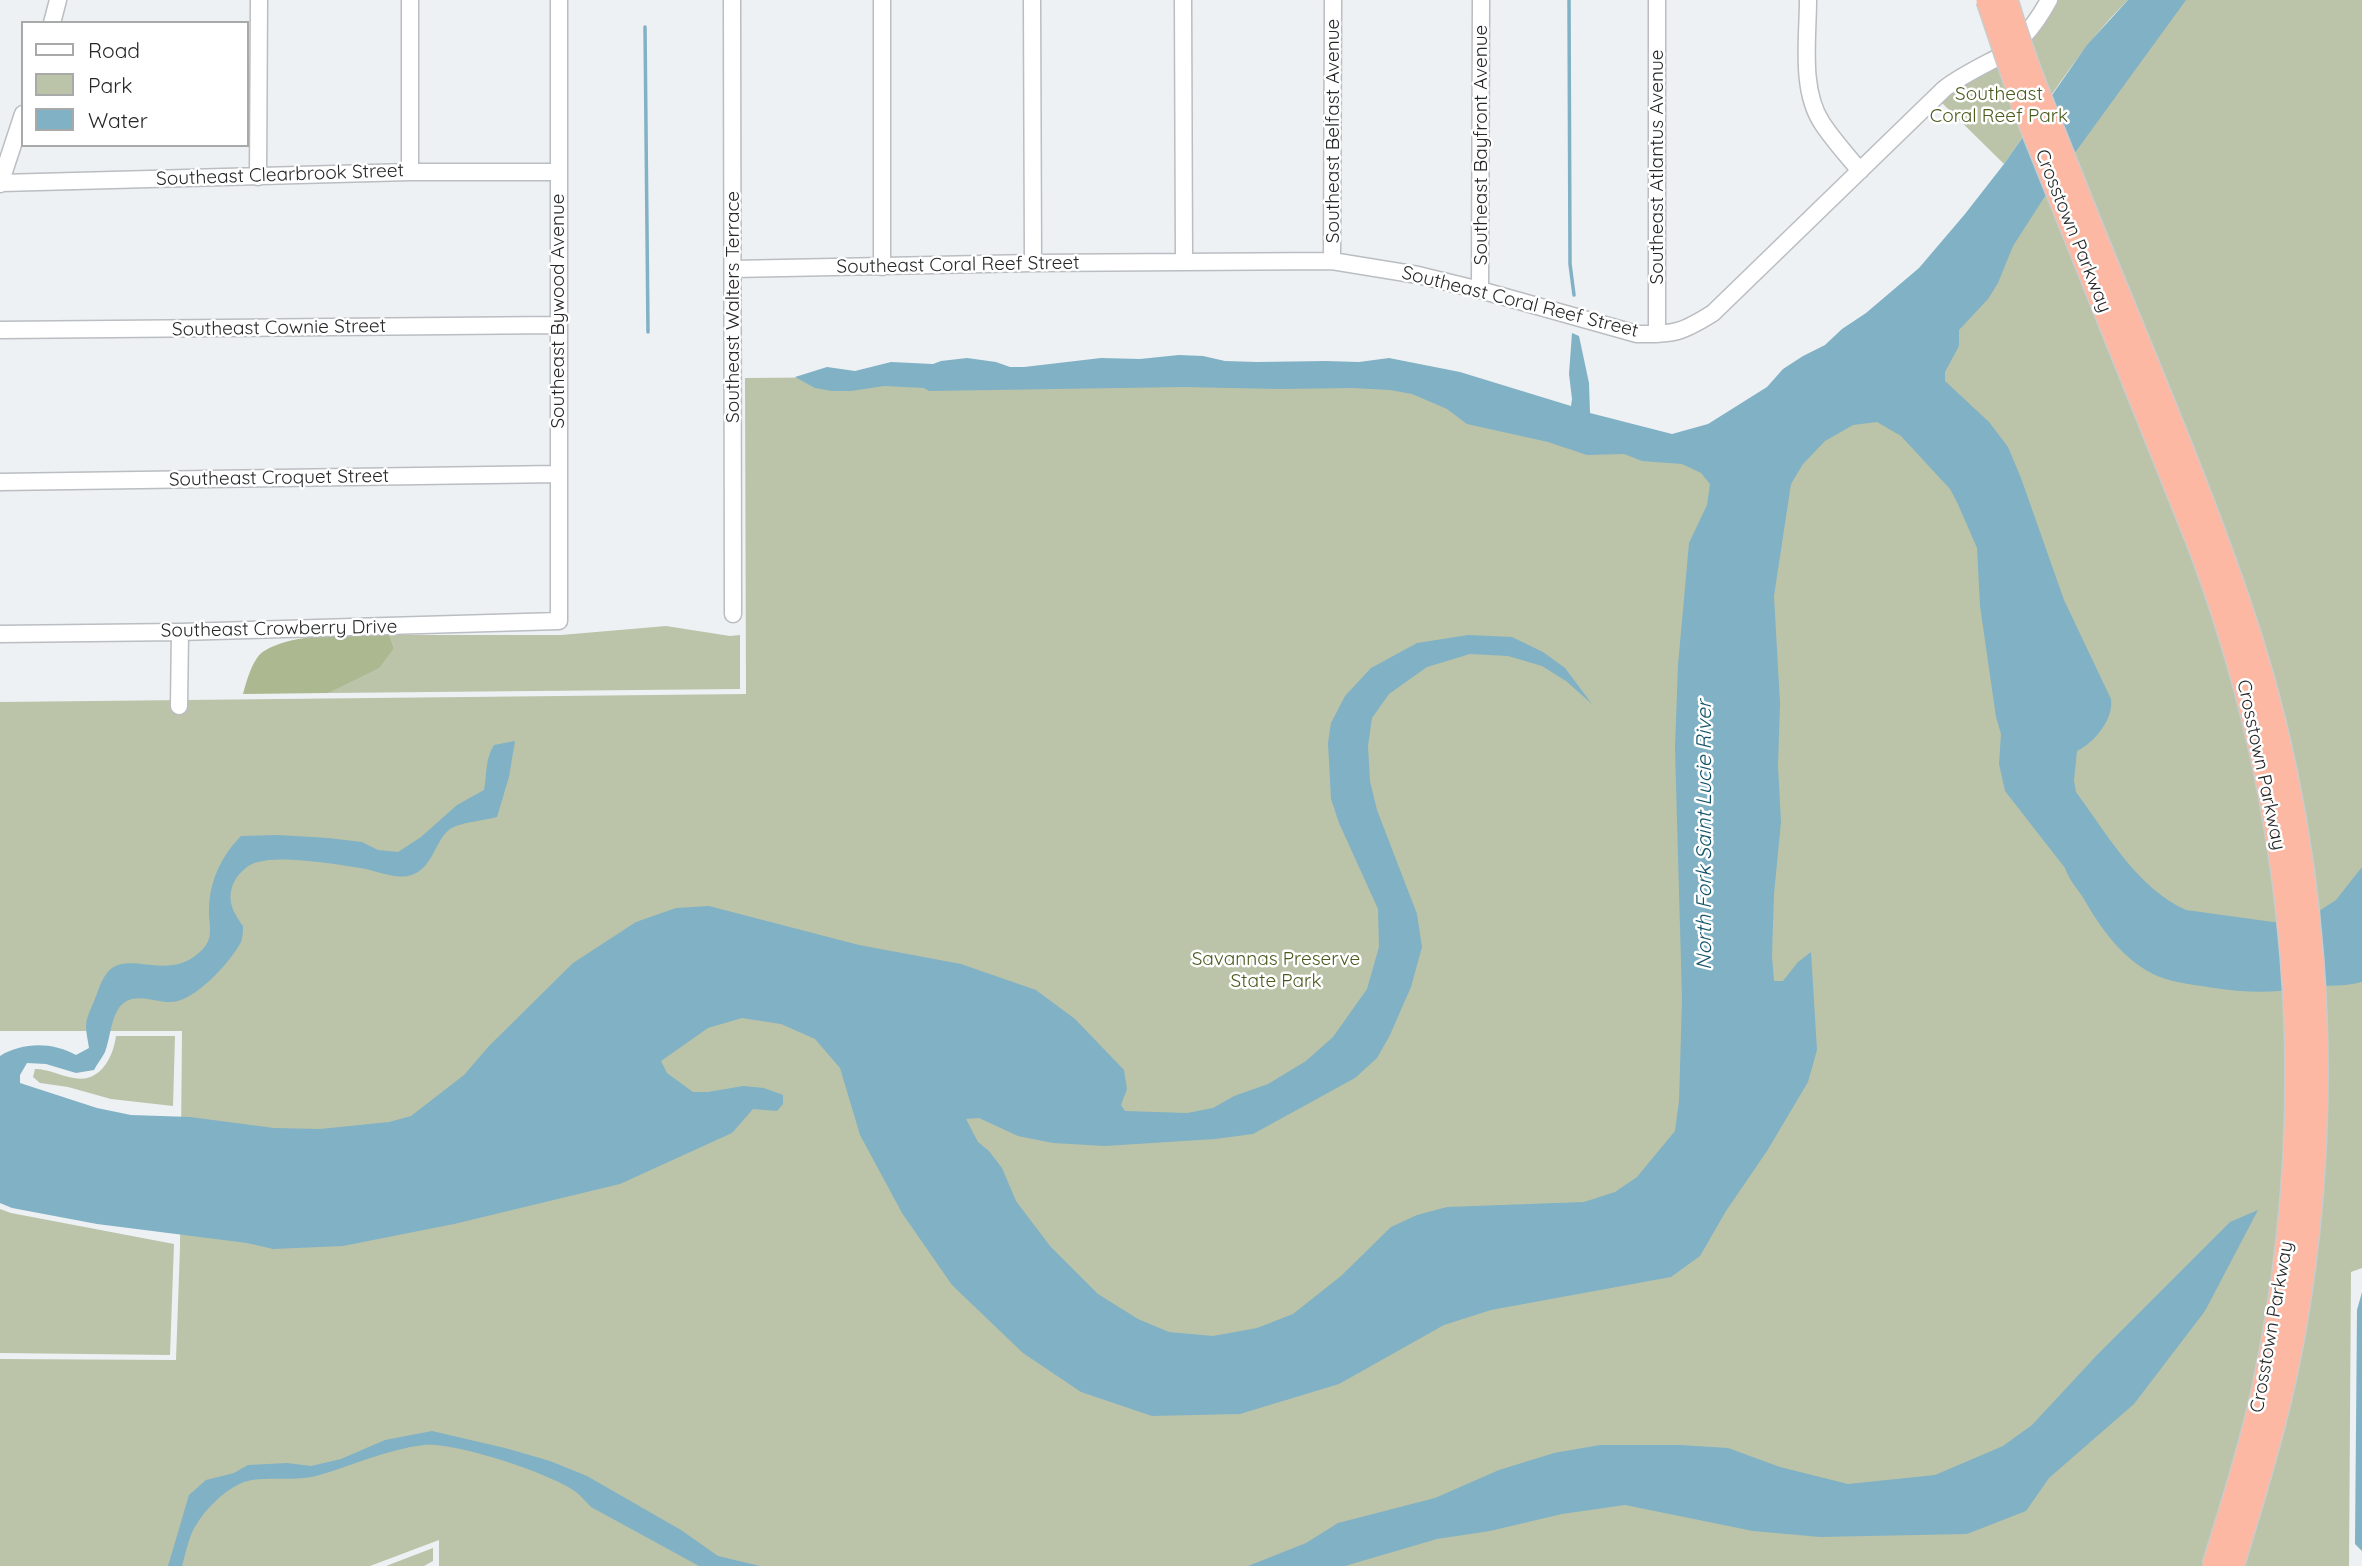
<!DOCTYPE html>
<html>
<head>
<meta charset="utf-8">
<style>
	body { margin:0 }
	#map { position:relative; width:2362px; height:1566px; overflow:hidden; background:#edf1f4; font-family:Quicksand,sans-serif }
	canvas { display:block }
	.legend { position:absolute; left:21px; top:21px; width:228px; height:126px; box-sizing:border-box; background:#fff; border:2px solid #a8a9a9; margin:0; padding:9px 12px; list-style:none; font-size:21px; color:#262728 }
	.legend li { display:flex; align-items:center; gap:14px; height:35px }
	.legend b { width:35px; border:2px solid #a8a9a9 }
</style>
</head>
<body>
<div id="map">
<canvas width="2362" height="1566"></canvas>
<ul class="legend">
<li><b style="height:9px;background:#fff"></b>Road</li>
<li><b style="height:19px;background:#bbc4a9"></b>Park</li>
<li><b style="height:19px;background:#81b1c5"></b>Water</li>
</ul>
</div>
<script>
const context = document.querySelector('canvas').getContext('2d');
context.lineJoin = 'round';
function fillPath(path, color) {
  context.fillStyle = color;
  context.fill(path, 'evenodd');
}
function trace(path, color, width, dash) {
  context.strokeStyle = color;
  context.lineWidth = width;
  context.lineCap = dash ? 'butt' : 'round';
  context.setLineDash(dash || []);
  context.stroke(path);
}
function write(font, color, halo, rows, align = 'center') {
  context.font = font + ' Quicksand,sans-serif';
  context.lineWidth = 5;
  context.setLineDash([]);
  context.textBaseline = 'middle';
  context.strokeStyle = halo;
  context.fillStyle = color;
  for (const [text, x, y, turn = 0] of rows) {
    context.save();
    context.translate(x, y);
    context.rotate((+turn || 0) * Math.PI / 180);
    context.textAlign = isNaN(turn) ? turn : align;
    if (halo) context.strokeText(text, 0, 0);
    context.fillText(text, 0, 0);
    context.restore();
  }
}
const green = new Path2D(`
	M2054,0H2128C2079,48 2044,108 2004,164L1939,100Z
	M2166,0H2362V1268L2351,1272L2349,1566H439V1540L370,1566H0V1359L176,1360L180,1247L182,1031H0V702L746,694L745,378L1333,373L1732,465L1781,437Z
	M666,626L730,636L740,635V689L328,693L394,648L389,635H561Z
	M116,1036H175L173,1106L111,1099L68,1087L40,1083L33,1077L35,1069C49,1069 60,1076 74,1078C100,1083 113,1058 116,1036Z
	M0,1209L11,1213L174,1244L170,1355L0,1353Z
	M433,1548V1561L424,1566H386Z`);
const forest = new Path2D(`
	M388,632L394,648L379,668L328,693L243,694C246,683 250,668 257,658C274,633 359,633 388,632Z`);
const water = new Path2D(`
	M2128,0H2186L2058,176L2013,246L1998,283L1988,299L1959,330V346L1945,372V381L1989,422L2008,447L2021,478L2064,600L2111,699C2114,719 2094,743 2077,751L2074,781L2076,792C2107,834 2137,888 2186,910L2273,922L2308,918L2336,900L2362,867V982C2340,988 2319,984 2299,988C2272,994 2241,992 2214,988C2198,985 2181,984 2166,979C2129,968 2102,931 2084,899C2077,888 2069,880 2065,868L2005,791L1999,764L2001,734L1996,717L1980,606L1977,548L1957,502L1950,489L1901,436L1877,422L1853,425L1825,441L1803,464L1791,484L1774,596L1780,703L1778,766L1781,822L1774,894L1772,956L1774,981H1783L1798,962L1811,952L1817,1050L1808,1082L1767,1151L1726,1211L1700,1256L1671,1277L1491,1310L1444,1325L1339,1384L1240,1414L1152,1416L1081,1392L1023,1353L952,1285L902,1213L860,1135L840,1068L815,1039L781,1024L742,1018L708,1028L661,1061L667,1073L693,1092H708L743,1086L764,1088L783,1095V1104L777,1111L753,1109L732,1133L620,1184L454,1224L343,1246L273,1249L247,1243L97,1224L12,1208L0,1203V1056C23,1042 52,1042 76,1055L89,1048C88,1041 86,1033 86,1026C86,1017 93,1005 96,996C100,986 103,975 112,968C134,953 172,982 203,949C215,936 208,923 209,908C210,880 222,855 241,836L278,835L328,838L362,842L378,850L398,852L421,837L457,805L484,790C487,774 485,759 494,745L515,741L509,777L497,817C486,820 458,823 450,829C434,841 433,871 408,876C393,879 375,870 360,868C336,864 281,855 258,862C248,864 239,873 234,882C226,900 233,912 243,926C243,931 243,937 241,942C231,961 200,995 178,1001C161,1006 141,992 125,1002C111,1011 111,1037 105,1052C102,1058 97,1064 94,1070L76,1073L46,1064L27,1063L20,1075V1083L97,1108L131,1115L190,1117L274,1128L320,1129L389,1122L411,1116L464,1075L489,1046L573,963L636,922L676,908L709,906L859,945L961,964L1036,990L1075,1019L1124,1070L1127,1089L1121,1105L1125,1111L1187,1113L1213,1108L1234,1096L1268,1084L1306,1061L1333,1037L1367,989L1379,947L1378,909L1339,823L1331,799L1328,743L1331,723L1345,696L1371,668L1417,643L1468,635L1512,637L1543,652L1565,668L1592,704L1566,681L1542,666L1508,656L1470,654L1427,667L1389,694L1372,718L1368,746L1370,781L1377,810L1417,914L1422,947L1411,987L1390,1035L1377,1058L1355,1078L1253,1134L1215,1139L1105,1146L1053,1143L1018,1136L979,1118L966,1119L978,1142L989,1151L1002,1168L1016,1201L1050,1246L1098,1294L1138,1319L1169,1332L1213,1336L1257,1328L1293,1314L1341,1276L1391,1227L1417,1215L1447,1207L1584,1202L1615,1192L1637,1177L1675,1131L1679,1101L1682,999L1675,748L1678,665L1689,543L1707,505L1710,484L1701,473L1682,464L1642,461L1624,454L1587,455L1548,442L1467,424L1447,409L1412,394L1390,390L1352,388L1280,389L1183,387L929,391L924,388L884,386L851,391H832L815,388L795,377L827,367L855,371L891,362L933,364L941,361L967,358L996,362L1010,367H1024L1101,358L1140,359L1179,355L1203,356L1225,361L1257,362L1326,361L1359,362L1389,358L1460,372L1571,406L1572,399L1569,374L1572,333L1579,336L1589,383L1590,413L1672,434L1708,424L1767,387L1783,369L1803,356L1825,345L1842,329L1866,313L1919,268L1965,214L2004,164L2087,45Z
	M2258,1210L2205,1311L2134,1404L2049,1478L2026,1511L1967,1534L1820,1537L1753,1531L1625,1505L1562,1514L1490,1531L1437,1539L1345,1566H1248L1306,1543L1338,1523L1435,1498L1499,1470L1554,1453L1600,1445H1680L1728,1448L1780,1467L1848,1484L1935,1475L2003,1446L2032,1425L2097,1355L2230,1222Z
	M2362,1292V1551L2355,1544L2357,1310Z
	M432,1431L505,1448L550,1461L587,1476L681,1530L718,1556L760,1566H699L591,1507C586,1502 581,1496 576,1492C550,1473 455,1442 424,1445C387,1449 352,1466 316,1476C297,1481 272,1477 252,1480C229,1483 199,1514 191,1535C187,1545 185,1556 182,1566H168L189,1495L206,1480L234,1473L248,1465L287,1463L311,1466L341,1459L385,1440Z`);
const stream = new Path2D(`
	M1569,0L1570,264L1574,295
	M645,27L648,332`);
const minor = new Path2D(`
	M732,0L733,614
	M1032,0L1033,263
	M1183,0L1184,261
	M1657,0V334
	M1808,0C1808,38 1800,90 1822,123C1833,140 1847,155 1860,171
	M52,23L58,0
	M410,172V0
	M258,177L259,0
	M1,183L410,172H559
	M0,184L23,114
	M1332,261L1333,0
	M882,267V0
	M733,269L1033,263L1332,261L1418,275L1480,290L1637,334C1674,335 1683,332 1713,313L1944,89C1961,76 1978,68 1997,58C2020,45 2037,22 2049,0
	M1480,290L1481,0
	M0,330L558,325
	M0,482L558,474
	M0,634L180,632L559,621V0
	M179,706L180,632`);
const majorBridge = new Path2D(`
	M1987,0L2024,110L2197,541C2300,811 2324,1105 2263,1388C2250,1448 2231,1507 2213,1566
	M2007,0C2025,63 2051,123 2075,184C2129,321 2189,456 2237,595C2319,829 2337,1085 2295,1329C2281,1410 2257,1488 2233,1566`);
const parkNames = [
	["Southeast",1999,94],
	["Coral Reef Park",1999,116],
	["Savannas Preserve",1276,959],
	["State Park",1276,981]
];
const streetNames = [
	["Southeast Belfast Avenue",1333,131,-90],
	["Southeast Bayfront Avenue",1481,145,-90],
	["Southeast Atlantus Avenue",1657,167,-90],
	["Southeast Clearbrook Street",280,175,-2],
	["Crosstown Parkway",2073,231,68],
	["Southeast Coral Reef Street",958,265,-1],
	["Southeast Coral Reef Street",1520,302,14],
	["Southeast Walters Terrace",733,307,-90],
	["Southeast Bywood Avenue",558,311,-90],
	["Southeast Cownie Street",279,328,-1],
	["Southeast Croquet Street",279,478,-1],
	["Southeast Crowberry Drive",279,629,-1],
	["Crosstown Parkway",2261,765,78],
	["Crosstown Parkway",2272,1327,-80]
];
const waterNames = [
	["North Fork Saint Lucie River",1705,835,-90]
];
fillPath(green, '#bbc4a9');
fillPath(forest, '#abb890');
fillPath(water, '#81b1c5');
trace(stream, '#81b1c5', 3.5);
trace(minor, '#babdc1', 19);
trace(minor, '#fff', 16);
trace(majorBridge, '#cbcbcb', 24, []);
trace(majorBridge, '#fdb8a4', 21);
write('19px', '#4a5b1e', '#fff', parkNames);
write('19px', '#262728', '#fff', streetNames);
write('italic 21px', '#145469', '#fff', waterNames);
</script>
</body>
</html>
